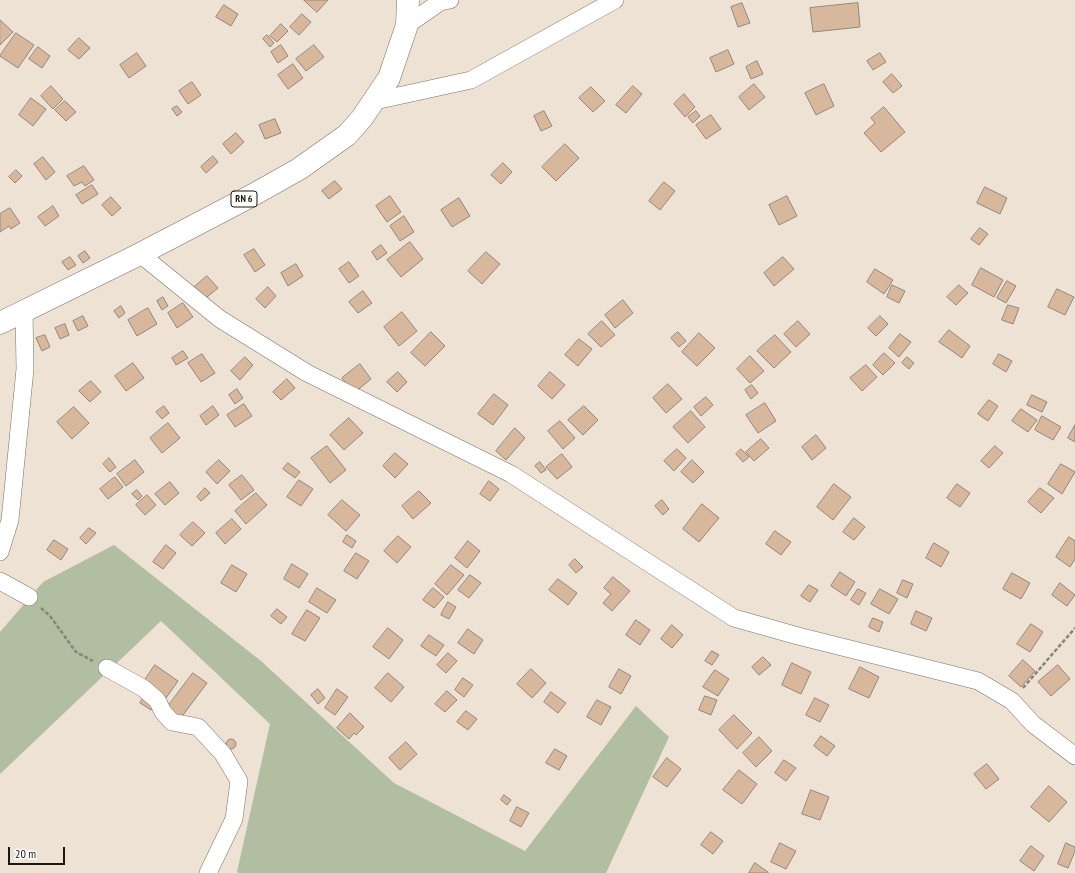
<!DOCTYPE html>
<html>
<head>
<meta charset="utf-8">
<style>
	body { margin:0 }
	#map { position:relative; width:1075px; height:873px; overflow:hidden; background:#ede2d4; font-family:"PT Sans Narrow",sans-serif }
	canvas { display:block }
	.scale { position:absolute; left:8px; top:847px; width:57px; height:18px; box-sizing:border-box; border:2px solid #1a1611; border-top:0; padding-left:5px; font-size:12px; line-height:14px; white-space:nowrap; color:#1a1611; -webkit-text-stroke:3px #fff; paint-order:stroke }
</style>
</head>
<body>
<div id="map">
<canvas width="1075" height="873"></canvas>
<div class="scale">20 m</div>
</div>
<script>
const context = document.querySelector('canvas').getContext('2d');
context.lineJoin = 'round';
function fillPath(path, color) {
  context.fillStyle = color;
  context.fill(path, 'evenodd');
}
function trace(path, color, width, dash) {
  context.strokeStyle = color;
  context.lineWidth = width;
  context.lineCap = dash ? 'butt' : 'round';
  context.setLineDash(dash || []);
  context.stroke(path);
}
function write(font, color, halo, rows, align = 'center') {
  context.font = font + ' "PT Sans Narrow",sans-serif';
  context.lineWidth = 3;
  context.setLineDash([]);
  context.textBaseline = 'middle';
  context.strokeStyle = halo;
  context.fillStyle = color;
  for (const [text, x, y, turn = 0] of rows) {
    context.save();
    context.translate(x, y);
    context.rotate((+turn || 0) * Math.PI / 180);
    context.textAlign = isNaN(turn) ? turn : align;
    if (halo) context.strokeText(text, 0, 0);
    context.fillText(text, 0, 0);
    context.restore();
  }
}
const green = new Path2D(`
	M114,545L261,661L394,783L525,851L636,706L669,737L606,873H239L237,872L270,724L161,621L0,774V632L43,582Z`);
const building = new Path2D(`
	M304,0H328L317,12Z
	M742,3L750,23L738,27L731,7Z
	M858,3L860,27L813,32L810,8Z
	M224,5L238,14L231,26L216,17Z
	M302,14L311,22L299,35L290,27Z
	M0,20L13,32L0,45Z
	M281,24L288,31L277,42L270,36Z
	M16,33L34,45L18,68L0,56Z
	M267,35L274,43L270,47L263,39Z
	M79,38L90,48L79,59L68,50Z
	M281,45L288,56L278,63L271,52Z
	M314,45L324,57L306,71L296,59Z
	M38,47L50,56L42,68L29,59Z
	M728,50L734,64L716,72L710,58Z
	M137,53L146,66L129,78L120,65Z
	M880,53L886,62L873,70L867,61Z
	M757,61L763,74L751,79L746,67Z
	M293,64L303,78L288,89L278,75Z
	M892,74L902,86L893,93L883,82Z
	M192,82L201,95L188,104L179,91Z
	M754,84L765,97L749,110L739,97Z
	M824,84L834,106L816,115L805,93Z
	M51,86L63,99L53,109L41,96Z
	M633,86L642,94L626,113L616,105Z
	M591,87L605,101L593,112L579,98Z
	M684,94L695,107L685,117L674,104Z
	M31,98L46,109L33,126L19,115Z
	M65,101L76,112L66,121L55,110Z
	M177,106L182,112L177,116L172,109Z
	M884,107L905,132L881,152L864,133L875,123L871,118Z
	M544,111L552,126L541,131L534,116Z
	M696,111L700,116L693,123L688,117Z
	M711,115L721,129L706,139L696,125Z
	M275,119L281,133L265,139L259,125Z
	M236,133L244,142L231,154L223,144Z
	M565,144L579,158L556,181L542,167Z
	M213,156L218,162L206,173L201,167Z
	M43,157L55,172L46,180L34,164Z
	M503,163L512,172L501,184L491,175Z
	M84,166L94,180L85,186L82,182L74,186L67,176Z
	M16,170L22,176L15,183L9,177Z
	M335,181L342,189L329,199L322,191Z
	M664,182L675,191L660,210L649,201Z
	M92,185L98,194L82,204L76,195Z
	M985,187L1007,198L1000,214L977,203Z
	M390,196L401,212L387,222L376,206Z
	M787,196L797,216L779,225L769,205Z
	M111,197L121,208L112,216L102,205Z
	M459,198L470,216L452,227L441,210Z
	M53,206L59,216L45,226L38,217Z
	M10,208L20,223L11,229L9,226L0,232V214Z
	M404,216L414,232L400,241L390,226Z
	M980,228L988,234L979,245L971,239Z
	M410,242L423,259L401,277L387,260Z
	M381,245L387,253L377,260L372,252Z
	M254,249L265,265L255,272L244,255Z
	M85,251L90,258L83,263L78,256Z
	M486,252L500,264L482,284L468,271Z
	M70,257L76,265L68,270L62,262Z
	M783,257L794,269L774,286L764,273Z
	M349,262L359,276L349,283L339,269Z
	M296,264L303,276L288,286L281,273Z
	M981,268L1003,280L994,297L972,285Z
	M875,269L893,280L884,294L867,282Z
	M207,276L218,288L201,302L191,290Z
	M1007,281L1016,286L1006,303L997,298Z
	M892,285L905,291L899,303L887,297Z
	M959,285L968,293L956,305L947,297Z
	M268,287L276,296L265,308L256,299Z
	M1057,289L1074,297L1065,315L1048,307Z
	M363,291L372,303L358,313L349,302Z
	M163,297L168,306L162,310L157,301Z
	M623,300L633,313L615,328L605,315Z
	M183,303L193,317L177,328L168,313Z
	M1008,305L1019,308L1013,324L1002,320Z
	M121,306L125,313L119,318L114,311Z
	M148,308L157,324L137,336L128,320Z
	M402,312L417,331L399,346L384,327Z
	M83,316L88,326L78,331L73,321Z
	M880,316L888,324L876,336L868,328Z
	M602,321L615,335L601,347L588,334Z
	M798,321L810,334L796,347L784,334Z
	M65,324L69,335L60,339L55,328Z
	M949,330L970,346L962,358L939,342Z
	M431,332L445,346L425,366L411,353Z
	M678,332L686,341L679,347L671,338Z
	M699,333L715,348L697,366L682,352Z
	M900,334L911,342L899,357L889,348Z
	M45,335L50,347L42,351L36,338Z
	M775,335L791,352L774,368L757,351Z
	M579,339L592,349L578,366L565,355Z
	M183,351L188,358L176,365L172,358Z
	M884,353L895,363L883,375L873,365Z
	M202,354L215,373L201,382L188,363Z
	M999,354L1012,361L1006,372L993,364Z
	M750,356L764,371L750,383L737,369Z
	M245,357L253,365L240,380L231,371Z
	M907,357L914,363L909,369L902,363Z
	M133,363L144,378L126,391L115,376Z
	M360,364L371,379L354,393L342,378Z
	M866,365L877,377L862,391L850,378Z
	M398,372L407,382L397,392L387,382Z
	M550,372L565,385L552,399L538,386Z
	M287,379L295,388L281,400L273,392Z
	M91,381L101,392L90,402L79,391Z
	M668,384L682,399L666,413L653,398Z
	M752,385L758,393L751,399L745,390Z
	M237,389L243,398L235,404L229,395Z
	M494,394L508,405L493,425L478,414Z
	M1032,395L1047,402L1042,412L1027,405Z
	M706,397L713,405L701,416L694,407Z
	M989,400L998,406L988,421L978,414Z
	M765,403L776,421L758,433L746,415Z
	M244,404L252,416L235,427L227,415Z
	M164,406L169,413L162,419L156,412Z
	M213,406L219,415L206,425L200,416Z
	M584,406L598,420L583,435L568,420Z
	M74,407L89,423L72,439L57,422Z
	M1021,409L1037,420L1028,432L1012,421Z
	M691,411L705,427L688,443L673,427Z
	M1042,416L1061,427L1053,440L1035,430Z
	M349,418L363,433L344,450L330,435Z
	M560,421L575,438L563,449L548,431Z
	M168,423L180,438L162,453L150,438Z
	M1075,425V442L1068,438Z
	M515,428L525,438L506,460L496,451Z
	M816,435L826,448L812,460L802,447Z
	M761,439L769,448L754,461L746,452Z
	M327,446L346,470L330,483L311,458Z
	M995,446L1003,453L989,468L981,461Z
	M677,449L686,458L674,471L664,461Z
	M741,449L749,457L743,462L736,454Z
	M395,453L408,464L395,478L383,466Z
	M562,454L572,467L557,479L546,467Z
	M109,458L116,467L110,472L103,464Z
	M135,460L144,472L126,486L117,474Z
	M219,460L230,471L217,484L206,472Z
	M692,460L704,472L693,483L681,472Z
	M540,462L546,470L541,473L535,466Z
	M288,463L300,472L295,478L283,469Z
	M1061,464L1075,472L1062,494L1048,484Z
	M242,475L254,490L241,500L229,485Z
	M115,477L123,487L108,499L100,489Z
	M299,480L313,489L301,506L287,497Z
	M489,481L499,489L490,501L480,494Z
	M170,482L179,493L165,505L155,494Z
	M834,484L851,497L833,520L817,507Z
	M957,484L970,493L960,507L947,498Z
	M205,488L210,493L201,501L197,497Z
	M1040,488L1054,498L1041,513L1028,502Z
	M137,490L142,496L138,500L132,494Z
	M419,491L431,503L413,519L402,506Z
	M256,493L267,505L246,524L235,511Z
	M147,495L156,505L145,515L136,505Z
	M342,500L360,515L346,531L328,515Z
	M662,500L669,509L663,515L655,506Z
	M702,504L719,518L699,542L683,529Z
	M854,518L865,527L854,540L843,532Z
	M232,519L241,529L225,544L216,533Z
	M193,522L205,533L192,546L180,535Z
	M89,528L96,533L86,544L80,538Z
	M775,531L791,542L781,555L766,544Z
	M347,535L356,541L352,548L343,542Z
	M398,536L411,547L397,563L384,551Z
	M1069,537L1075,541V559L1070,567L1056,557Z
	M54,540L68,549L61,560L47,550Z
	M468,541L480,551L467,568L455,558Z
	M934,543L949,552L941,567L926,558Z
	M166,545L176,553L163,569L153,562Z
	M356,553L369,561L357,579L344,571Z
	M575,559L583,567L576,573L569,565Z
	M292,564L308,574L299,588L284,579Z
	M232,565L247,574L236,592L221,583Z
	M451,565L464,575L447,595L435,584Z
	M840,572L855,582L846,596L831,586Z
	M1012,573L1030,583L1021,599L1003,589Z
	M470,575L481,583L469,598L458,590Z
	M613,577L630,591L612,611L603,603L611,594L604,588Z
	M558,579L577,593L568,605L549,590Z
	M903,580L913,584L907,598L897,593Z
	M1060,583L1075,595L1067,606L1052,595Z
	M809,585L818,590L810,602L801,596Z
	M317,588L336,600L327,613L309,602Z
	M433,588L444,597L434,608L423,600Z
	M858,589L866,593L859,605L851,600Z
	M880,589L898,599L889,614L871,604Z
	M448,602L456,607L449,619L441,615Z
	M277,609L287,617L281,624L271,616Z
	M307,610L320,618L305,641L292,634Z
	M916,611L932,618L926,631L911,624Z
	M873,618L883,622L879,632L869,627Z
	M636,620L650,630L640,645L626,635Z
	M1031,624L1043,632L1030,652L1017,644Z
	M672,625L683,635L672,648L661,639Z
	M388,628L403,640L389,659L373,647Z
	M468,629L483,640L474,654L458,643Z
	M429,635L444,645L436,656L421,646Z
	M712,651L719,655L712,665L705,661Z
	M448,653L457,661L446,673L437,665Z
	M763,657L771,665L759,675L752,667Z
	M1023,660L1035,671L1021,687L1009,676Z
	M792,663L811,672L801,694L782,685Z
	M155,665L178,681L166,698L143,683Z
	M1058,665L1070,679L1051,696L1038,682Z
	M860,667L879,677L869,698L849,689Z
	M531,669L546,683L532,698L517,684Z
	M619,669L631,676L621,694L609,687Z
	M715,670L729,679L718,696L703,687Z
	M193,673L207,683L180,719L166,709Z
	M388,673L404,687L391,702L375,688Z
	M463,678L473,685L464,697L455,690Z
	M318,689L325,698L318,704L311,695Z
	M337,689L348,697L335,715L325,708Z
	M447,691L457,700L445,712L435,704Z
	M551,692L566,703L558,713L544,702Z
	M146,694L157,701L151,710L140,703Z
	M705,696L717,700L711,715L699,710Z
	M815,698L829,705L820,722L806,715Z
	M597,700L611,707L601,725L587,717Z
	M466,711L477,719L468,730L457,722Z
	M350,713L364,727L356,735L354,733L349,739L337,728Z
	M734,715L752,733L737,749L719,730Z
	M821,736L835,746L827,756L814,746Z
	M759,737L772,751L756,767L743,753Z
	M226 744a5 5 0 1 1 10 0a5 5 0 1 1-10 0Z
	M406,742L417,754L400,770L389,758Z
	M555,749L567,756L559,770L546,763Z
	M667,758L681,769L667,787L653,777Z
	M784,760L796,768L786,781L775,773Z
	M987,764L999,779L986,789L974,774Z
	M739,770L757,784L742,804L723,790Z
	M1049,786L1067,802L1049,822L1031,807Z
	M811,790L829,797L820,820L802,814Z
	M504,795L511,800L507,805L501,800Z
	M517,807L529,813L521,827L510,821Z
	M711,832L723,841L713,854L701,845Z
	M780,843L796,851L786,869L771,862Z
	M1066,843L1075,847V851L1068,868L1058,864Z
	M1031,846L1044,856L1034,871L1020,861Z
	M755,863L768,872V873H749Z`);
const path = new Path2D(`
	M41,608L50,616L76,652L93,661
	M1023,688L1075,628`);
const street = new Path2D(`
	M407,25L440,2L450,0
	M375,101L471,80L615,0
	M140,254L220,319L307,373L511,474L734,618L798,636L978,681L1012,701L1033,724L1075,756
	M0,552L10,520L25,369L24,310
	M0,581L29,597
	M107,668L143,688L157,700L163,712L172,722L198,727L223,754L239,781L234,819L208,873`);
const primary = new Path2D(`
	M0,323L140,254L251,196L299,169L347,135L362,118L389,78L407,25L408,0`);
const shields = [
	[244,199,26]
];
const shieldNames = [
	["RN 6",244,199]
];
fillPath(green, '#b2bea1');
fillPath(building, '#d7b89c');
trace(building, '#94867b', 1);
trace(street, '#7c7265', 18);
trace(primary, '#7c7265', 23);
trace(path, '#8c847a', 2.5, [4, 2]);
trace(street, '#fff', 17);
trace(primary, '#fff', 22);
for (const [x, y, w] of shields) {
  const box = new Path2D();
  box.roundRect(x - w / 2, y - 8, w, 16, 3);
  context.fillStyle = '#fff';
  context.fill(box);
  trace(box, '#1a1611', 1);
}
write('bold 10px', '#1a1611', null, shieldNames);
</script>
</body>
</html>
